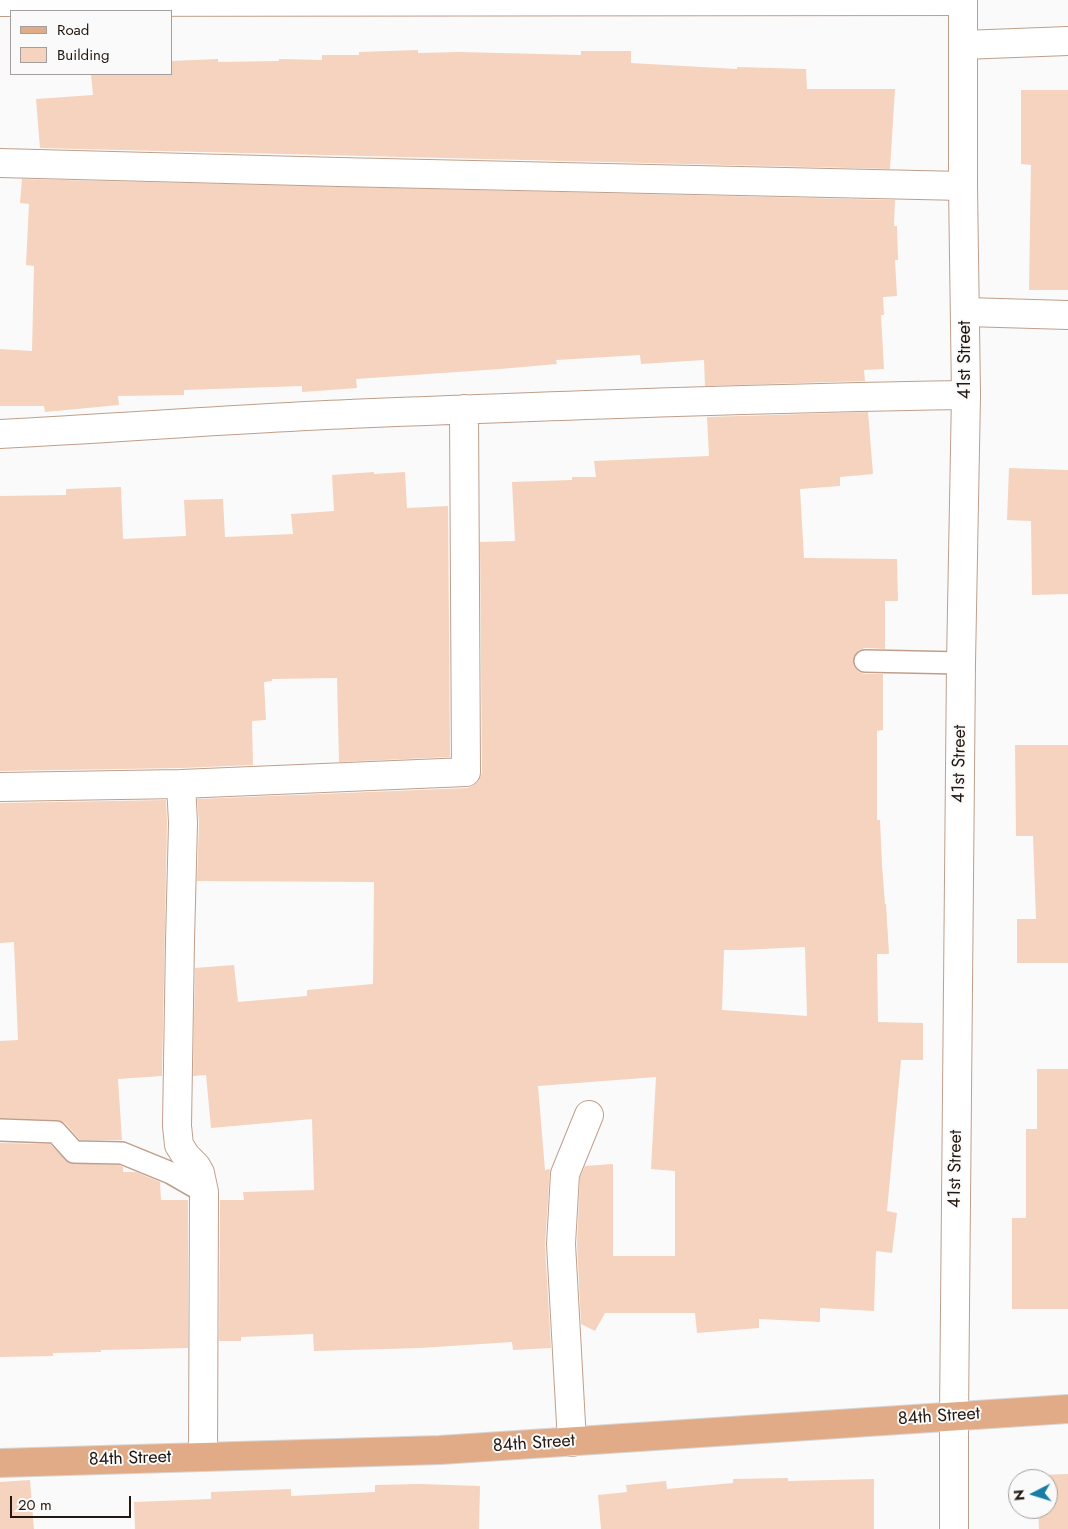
<!DOCTYPE html>
<html>
<head>
<meta charset="utf-8">
<style>
	body { margin:0 }
	#map { position:relative; width:1068px; height:1529px; overflow:hidden; background:#fafafa; font-family:Jost,sans-serif }
	canvas { display:block }
	.legend { position:absolute; left:10px; top:10px; width:162px; height:65px; box-sizing:border-box; background:#fafafa; border:1px solid #a49f9c; margin:0; padding:6px 9px; list-style:none; font-size:15px; color:#23170f }
	.legend li { display:flex; align-items:center; gap:10px; height:25px }
	.legend b { width:25px; border:1px solid #a49f9c }
	.north { position:absolute; left:1008px; top:1469px; width:50px; height:50px; box-sizing:border-box; background:#fafafa; border:1px solid #a49f9c; border-radius:50%; rotate:265deg; font-size:14px; font-weight:700; line-height:20px; text-align:center; color:#23170f }
	.north::after { content:''; display:block; margin:auto; width:18px; height:22px; background:#177da8; clip-path:polygon(50% 0,100% 100%,50% 72%,0 100%) }
	.scale { position:absolute; left:10px; top:1496px; width:121px; height:22px; box-sizing:border-box; border:2px solid #23170f; border-top:0; padding-left:6px; font-size:15px; line-height:18px; white-space:nowrap; color:#23170f; -webkit-text-stroke:4px #fafafa; paint-order:stroke }
</style>
</head>
<body>
<div id="map">
<canvas width="1068" height="1529"></canvas>
<ul class="legend">
<li><b style="height:6px;background:#e0ab86"></b>Road</li>
<li><b style="height:14px;background:#f5d3be"></b>Building</li>
</ul>
<div class="north">N</div>
<div class="scale">20 m</div>
</div>
<script>
const context = document.querySelector('canvas').getContext('2d');
context.lineJoin = 'round';
function fillPath(path, color) {
  context.fillStyle = color;
  context.fill(path, 'evenodd');
}
function trace(path, color, width, dash) {
  context.strokeStyle = color;
  context.lineWidth = width;
  context.lineCap = dash ? 'butt' : 'round';
  context.setLineDash(dash || []);
  context.stroke(path);
}
function write(font, color, halo, rows, align = 'center') {
  context.font = font + ' Jost,sans-serif';
  context.lineWidth = 4;
  context.setLineDash([]);
  context.textBaseline = 'middle';
  context.strokeStyle = halo;
  context.fillStyle = color;
  for (const [text, x, y, turn = 0] of rows) {
    context.save();
    context.translate(x, y);
    context.rotate((+turn || 0) * Math.PI / 180);
    context.textAlign = isNaN(turn) ? turn : align;
    if (halo) context.strokeText(text, 0, 0);
    context.fillText(text, 0, 0);
    context.restore();
  }
}
const building = new Path2D(`
	M418,50V53L459,52L581,55V51H631V63L737,69V67L806,69L807,89H895L890,169L40,148L36,99L93,95L91,74H171V61L218,59V62L279,61V59L322,60V55H359V52Z
	M1021,90H1068V290H1029L1031,165L1021,164Z
	M22,179L895,200L894,226H897L898,260H895L897,296L883,297L884,315H881L884,369L864,370L865,381L705,386L704,360L641,364L640,355L556,360L557,364L500,369L356,379L357,388L302,392V386L184,390V395L118,396L119,405L45,412L44,406H0V349L32,351L34,266L26,265L29,204L20,203Z
	M868,412L873,474L840,477V486L800,489L804,558L897,559L898,601H885V649L865,648L859,650L855,654L853,660L854,667L859,672L865,674H883V730L877,731V820H880L882,865L885,904H886L889,954H877L878,1022L923,1023V1060H901L887,1211L897,1213L892,1253L876,1251L874,1311L820,1308V1322L759,1319V1328L697,1333L695,1313H605L595,1331L581,1324L577,1244L580,1177L585,1166L613,1164V1256H675V1171L651,1169L656,1077L538,1086L545,1170L550,1169L545,1245L551,1348L513,1350L512,1342L420,1348L314,1351L313,1334L241,1337V1341H219L220,1200H244L243,1192L314,1190L312,1119L211,1128L206,1075L193,1076L195,968L234,965L238,1002L307,996V990L373,984L374,882L197,881L199,823L197,799L467,788L474,785L479,780L482,772L480,542L515,541L512,482L572,480V477H596L594,461L709,456L707,417ZM805,947L807,1016L722,1010L724,950H740Z
	M1009,468L1068,470V594L1032,595L1031,521L1007,520Z
	M374,472V474L405,472L407,508L448,506L450,757L339,762L337,678L272,679V681L264,682L266,720L252,721L253,765L181,768L0,771V496L66,495V489L121,487L123,539L186,536L184,500L223,499L225,537L293,534L291,514L334,511L332,475Z
	M1015,745H1068V963H1017V919H1036L1033,836H1016Z
	M166,800L167,823L162,1076L118,1079L122,1140H80L65,1123L57,1120L0,1118V1041L18,1040L14,942L0,943V803Z
	M1037,1069H1068V1309H1012V1218H1026V1129H1037Z
	M0,1143L50,1144L69,1163L119,1165L123,1167V1172H136L160,1182L161,1200H188V1348L101,1350V1352L53,1353V1356L0,1357Z
	M1068,1474V1529H1039L1038,1509H1048V1479H1037V1475Z
	M788,1478V1481L874,1479V1529H601L598,1495L627,1492L626,1485L666,1481L667,1489L733,1483V1479Z
	M30,1480L34,1529H0V1482Z
	M420,1484L480,1486L479,1529H135L134,1502L211,1499V1492L291,1489V1496L375,1492V1485Z`);
const lane = new Path2D(`
	M865,661L961,663
	M0,1130L56,1132L74,1152L122,1153L171,1173L204,1192`);
const street = new Path2D(`
	M0,2L963,1
	M963,45L1068,41
	M0,163L339,172L963,186
	M966,312L1068,315
	M0,434C116,428 233,419 349,414C555,406 760,398 966,395
	M181,784L466,772L464,409
	M0,787L181,784L183,823L180,941L177,1126L179,1145L186,1156L196,1166L200,1173L204,1192L203,1457
	M572,1442L561,1244L565,1174L589,1115`);
const secondary = new Path2D(`
	M954,1529V1416L961,663L966,395L963,186V0`);
const primary = new Path2D(`
	M0,1463L440,1450L1068,1409`);
const streetNames = [
	["41st Street",966,360,-90],
	["41st Street",960,764,-89],
	["41st Street",956,1169,-89],
	["84th Street",939,1417,-4],
	["84th Street",534,1444,-4],
	["84th Street",130,1459,-2]
];
fillPath(building, '#f5d3be');
trace(lane, '#bf9f8b', 24);
trace(street, '#bf9f8b', 30);
trace(secondary, '#bf9f8b', 30);
trace(primary, '#d7d5d4', 30);
trace(lane, '#fff', 21);
trace(street, '#fff', 28);
trace(secondary, '#fff', 28);
trace(primary, '#e0ab86', 28);
write('18px', '#23170f', '#fafafa', streetNames);
</script>
</body>
</html>
